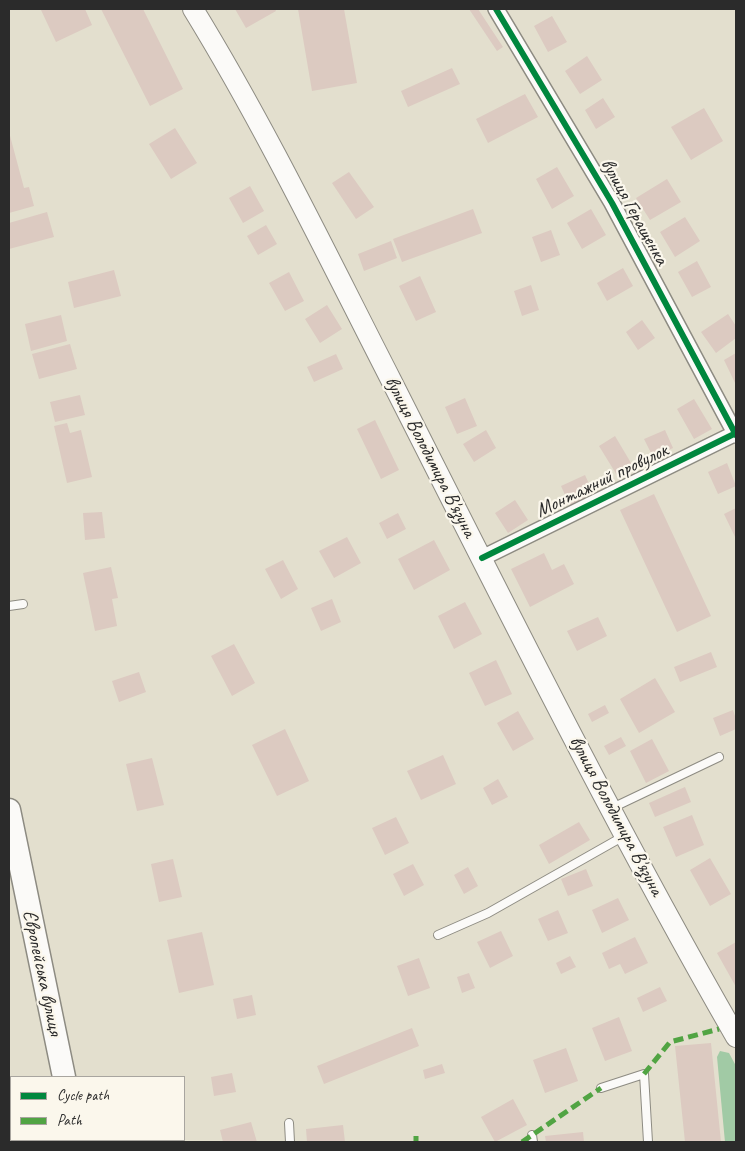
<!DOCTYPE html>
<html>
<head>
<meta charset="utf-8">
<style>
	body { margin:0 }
	#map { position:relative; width:745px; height:1151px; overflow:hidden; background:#e3dfce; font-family:Caveat,sans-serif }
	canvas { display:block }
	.frame { position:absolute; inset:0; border:10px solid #2b2b2b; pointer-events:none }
	.legend { position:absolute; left:10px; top:1076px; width:175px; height:65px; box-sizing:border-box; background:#fbf7ec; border:1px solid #a8a59f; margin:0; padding:6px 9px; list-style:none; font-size:15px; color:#2b2b2b }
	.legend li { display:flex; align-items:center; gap:10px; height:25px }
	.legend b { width:25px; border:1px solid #a8a59f }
</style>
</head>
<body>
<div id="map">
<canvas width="745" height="1151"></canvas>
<div class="frame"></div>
<ul class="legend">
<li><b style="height:6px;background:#00873e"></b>Cycle path</li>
<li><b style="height:6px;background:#51a443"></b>Path</li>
</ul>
</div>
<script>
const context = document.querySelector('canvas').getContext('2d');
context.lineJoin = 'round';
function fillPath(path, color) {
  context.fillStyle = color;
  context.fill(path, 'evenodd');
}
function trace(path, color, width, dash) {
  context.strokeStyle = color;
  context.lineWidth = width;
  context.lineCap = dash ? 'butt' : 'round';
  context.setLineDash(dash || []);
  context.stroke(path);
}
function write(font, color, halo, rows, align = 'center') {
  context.font = font + ' Caveat,sans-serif';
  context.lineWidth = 4.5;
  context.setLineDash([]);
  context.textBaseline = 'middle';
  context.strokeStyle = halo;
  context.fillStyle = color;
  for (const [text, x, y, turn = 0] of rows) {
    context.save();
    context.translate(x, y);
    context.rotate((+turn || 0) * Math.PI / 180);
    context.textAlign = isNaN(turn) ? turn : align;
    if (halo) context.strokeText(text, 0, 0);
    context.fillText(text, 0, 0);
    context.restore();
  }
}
const green = new Path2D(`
	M9,1095L11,1097V1140H44V1142H9Z`);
const forest = new Path2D(`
	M720,1051L729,1053L736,1066V1142H725L717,1057Z`);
const building = new Path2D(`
	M45,9H85L92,25L56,42L41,10Z
	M101,9H143L183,89L150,106Z
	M235,9H275L276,11L246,28Z
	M298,9H344L357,83L312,91Z
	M469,9H478L503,47L497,51Z
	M552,16L567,42L548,52L534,26Z
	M587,56L602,80L580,94L565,71Z
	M452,68L460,84L408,107L401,91Z
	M525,94L538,117L488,143L476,119Z
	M603,98L615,117L596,129L585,110Z
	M704,108L723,141L691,160L671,127Z
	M175,128L197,163L171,179L149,144Z
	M9,132L24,188L29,187L34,206L9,213Z
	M557,167L574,196L552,209L536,179Z
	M349,172L374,207L356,219L332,183Z
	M667,179L681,202L650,220L636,198Z
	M250,186L264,211L243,223L229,198Z
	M473,209L482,233L402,262L393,239Z
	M591,209L606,235L582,249L567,223Z
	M47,212L54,237L9,249V223Z
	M685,217L700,241L675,257L660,232Z
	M266,225L277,244L258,255L247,236Z
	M551,230L560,255L541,262L532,237Z
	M391,241L397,258L364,271L358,254Z
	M697,261L711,287L692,297L678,272Z
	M623,268L633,286L607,301L597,283Z
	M114,270L121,296L74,308L68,282Z
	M289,272L304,301L285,311L269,283Z
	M420,276L436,312L416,321L399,286Z
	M531,285L539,310L522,316L514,291Z
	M327,305L342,329L320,343L305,319Z
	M728,314L736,326V338L716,353L701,332Z
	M61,315L67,341L31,351L25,324Z
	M642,320L655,338L638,350L626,332Z
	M70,344L77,369L39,379L32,354Z
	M736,353V385L724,360Z
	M336,354L343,369L314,382L307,367Z
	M80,395L85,415L55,422L50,402Z
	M465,398L477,426L457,434L445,407Z
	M694,399L712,429L694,439L677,409Z
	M375,420L399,470L381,479L357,429Z
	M67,423L70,433L81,430L92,477L67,483L54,426Z
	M486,430L496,448L474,462L463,444Z
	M665,430L673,448L653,457L644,439Z
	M615,436L634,468L618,477L599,446Z
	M727,463L736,486L718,494L708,472Z
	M585,475L594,495L570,506L561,486Z
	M654,494L711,616L677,632L620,510Z
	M515,500L528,520L508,533L495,513Z
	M736,508V539L724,514Z
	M102,512L105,538L85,540L83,513Z
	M398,513L406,529L387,539L379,523Z
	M347,537L361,563L334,578L319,551Z
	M434,540L450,570L414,590L398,559Z
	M544,553L552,570L564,564L574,584L530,607L511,569Z
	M283,560L298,589L281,599L265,569Z
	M111,567L118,598L112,599L117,626L95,631L83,573Z
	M332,599L341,622L321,631L311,608Z
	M465,602L482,634L454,649L438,616Z
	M598,617L607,636L577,651L567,631Z
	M234,644L255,683L232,696L211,656Z
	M711,652L717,667L680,682L674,667Z
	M496,660L512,694L485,706L469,673Z
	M139,672L146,692L119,702L112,681Z
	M655,678L675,712L639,733L620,699Z
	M605,705L609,713L592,722L588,714Z
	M733,710L736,719V729L720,736L713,718Z
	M518,711L534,739L513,751L497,723Z
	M285,729L309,781L277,796L252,745Z
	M621,737L626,746L609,755L604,746Z
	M652,739L669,771L646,783L630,751Z
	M443,755L456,784L421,800L407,771Z
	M152,758L164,805L137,811L126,764Z
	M498,779L508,797L492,805L483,788Z
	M685,787L691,802L655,817L649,803Z
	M692,815L704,845L676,857L663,827Z
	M396,817L409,843L385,855L372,828Z
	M579,822L590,840L549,864L539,845Z
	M710,858L731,894L710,906L690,870Z
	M173,859L182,897L159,902L151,864Z
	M413,864L424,885L404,896L393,874Z
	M468,867L478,886L464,894L454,875Z
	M586,869L593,886L568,896L561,879Z
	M618,898L629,920L602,933L592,910Z
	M558,910L568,933L548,941L538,919Z
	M501,931L513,956L490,968L477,942Z
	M202,932L214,985L179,993L167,940Z
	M635,937L648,963L625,974L620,964L609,969L602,953Z
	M736,942V987L717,953Z
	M570,956L576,967L561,974L556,963Z
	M419,958L430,988L408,996L397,966Z
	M469,973L475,988L462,993L457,977Z
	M660,987L667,1001L643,1012L637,998Z
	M252,995L256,1015L237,1019L233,999Z
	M619,1017L632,1051L605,1061L592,1028Z
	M412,1028L419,1046L324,1084L317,1066Z
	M711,1043L721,1142H685L675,1046Z
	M566,1048L578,1081L545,1093L533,1060Z
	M442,1064L445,1073L425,1079L423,1070Z
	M232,1073L236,1092L214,1096L211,1077Z
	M513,1099L527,1125L495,1142L481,1117Z
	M251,1122L257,1142H223L220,1130Z
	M343,1125L345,1142H307L306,1129Z
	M583,1132L584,1142H546L545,1136Z`);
const service = new Path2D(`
	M9,606L23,604
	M612,808L719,757
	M438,935L488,913L624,836
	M601,1088L644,1074L648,1142
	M289,1123L290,1142
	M532,1135L533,1142`);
const minor = new Path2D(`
	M496,9L612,203L736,435
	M482,558L736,433`);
const secondary = new Path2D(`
	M193,9C266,128 327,255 391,380C503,601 613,823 736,1037`);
const primary = new Path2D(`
	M9,810L64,1077
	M76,1140L77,1142`);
const quiet = new Path2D(`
	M644,1074L670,1042L719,1029
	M416,1136V1142
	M157,1140L160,1142
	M522,1142L601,1088`);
const cycleway = new Path2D(`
	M496,9L612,203L736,435
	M482,558L736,433`);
const streetNames = [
	["вулиця Геращенка",634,212,61],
	["вулиця Володимира В'язуна",430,457,63],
	["Монтажний провулок",602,481,-26],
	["вулиця Володимира В'язуна",616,816,62],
	["Європейська вулиця",42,973,78]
];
fillPath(green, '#afdbb2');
fillPath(forest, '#a1caa5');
fillPath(building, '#dccac1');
trace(service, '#8d8b82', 10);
trace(minor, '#8d8b82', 18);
trace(secondary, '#8d8b82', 22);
trace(primary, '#8d8b82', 25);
trace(service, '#fbfaf8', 8);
trace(minor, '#fbfaf8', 15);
trace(secondary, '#fbfaf8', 20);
trace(primary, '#fbfaf8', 22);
trace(quiet, '#51a443', 5, [10, 5]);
trace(cycleway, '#00873e', 6);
write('20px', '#2b2b2b', '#fbf7ec', streetNames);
</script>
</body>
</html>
